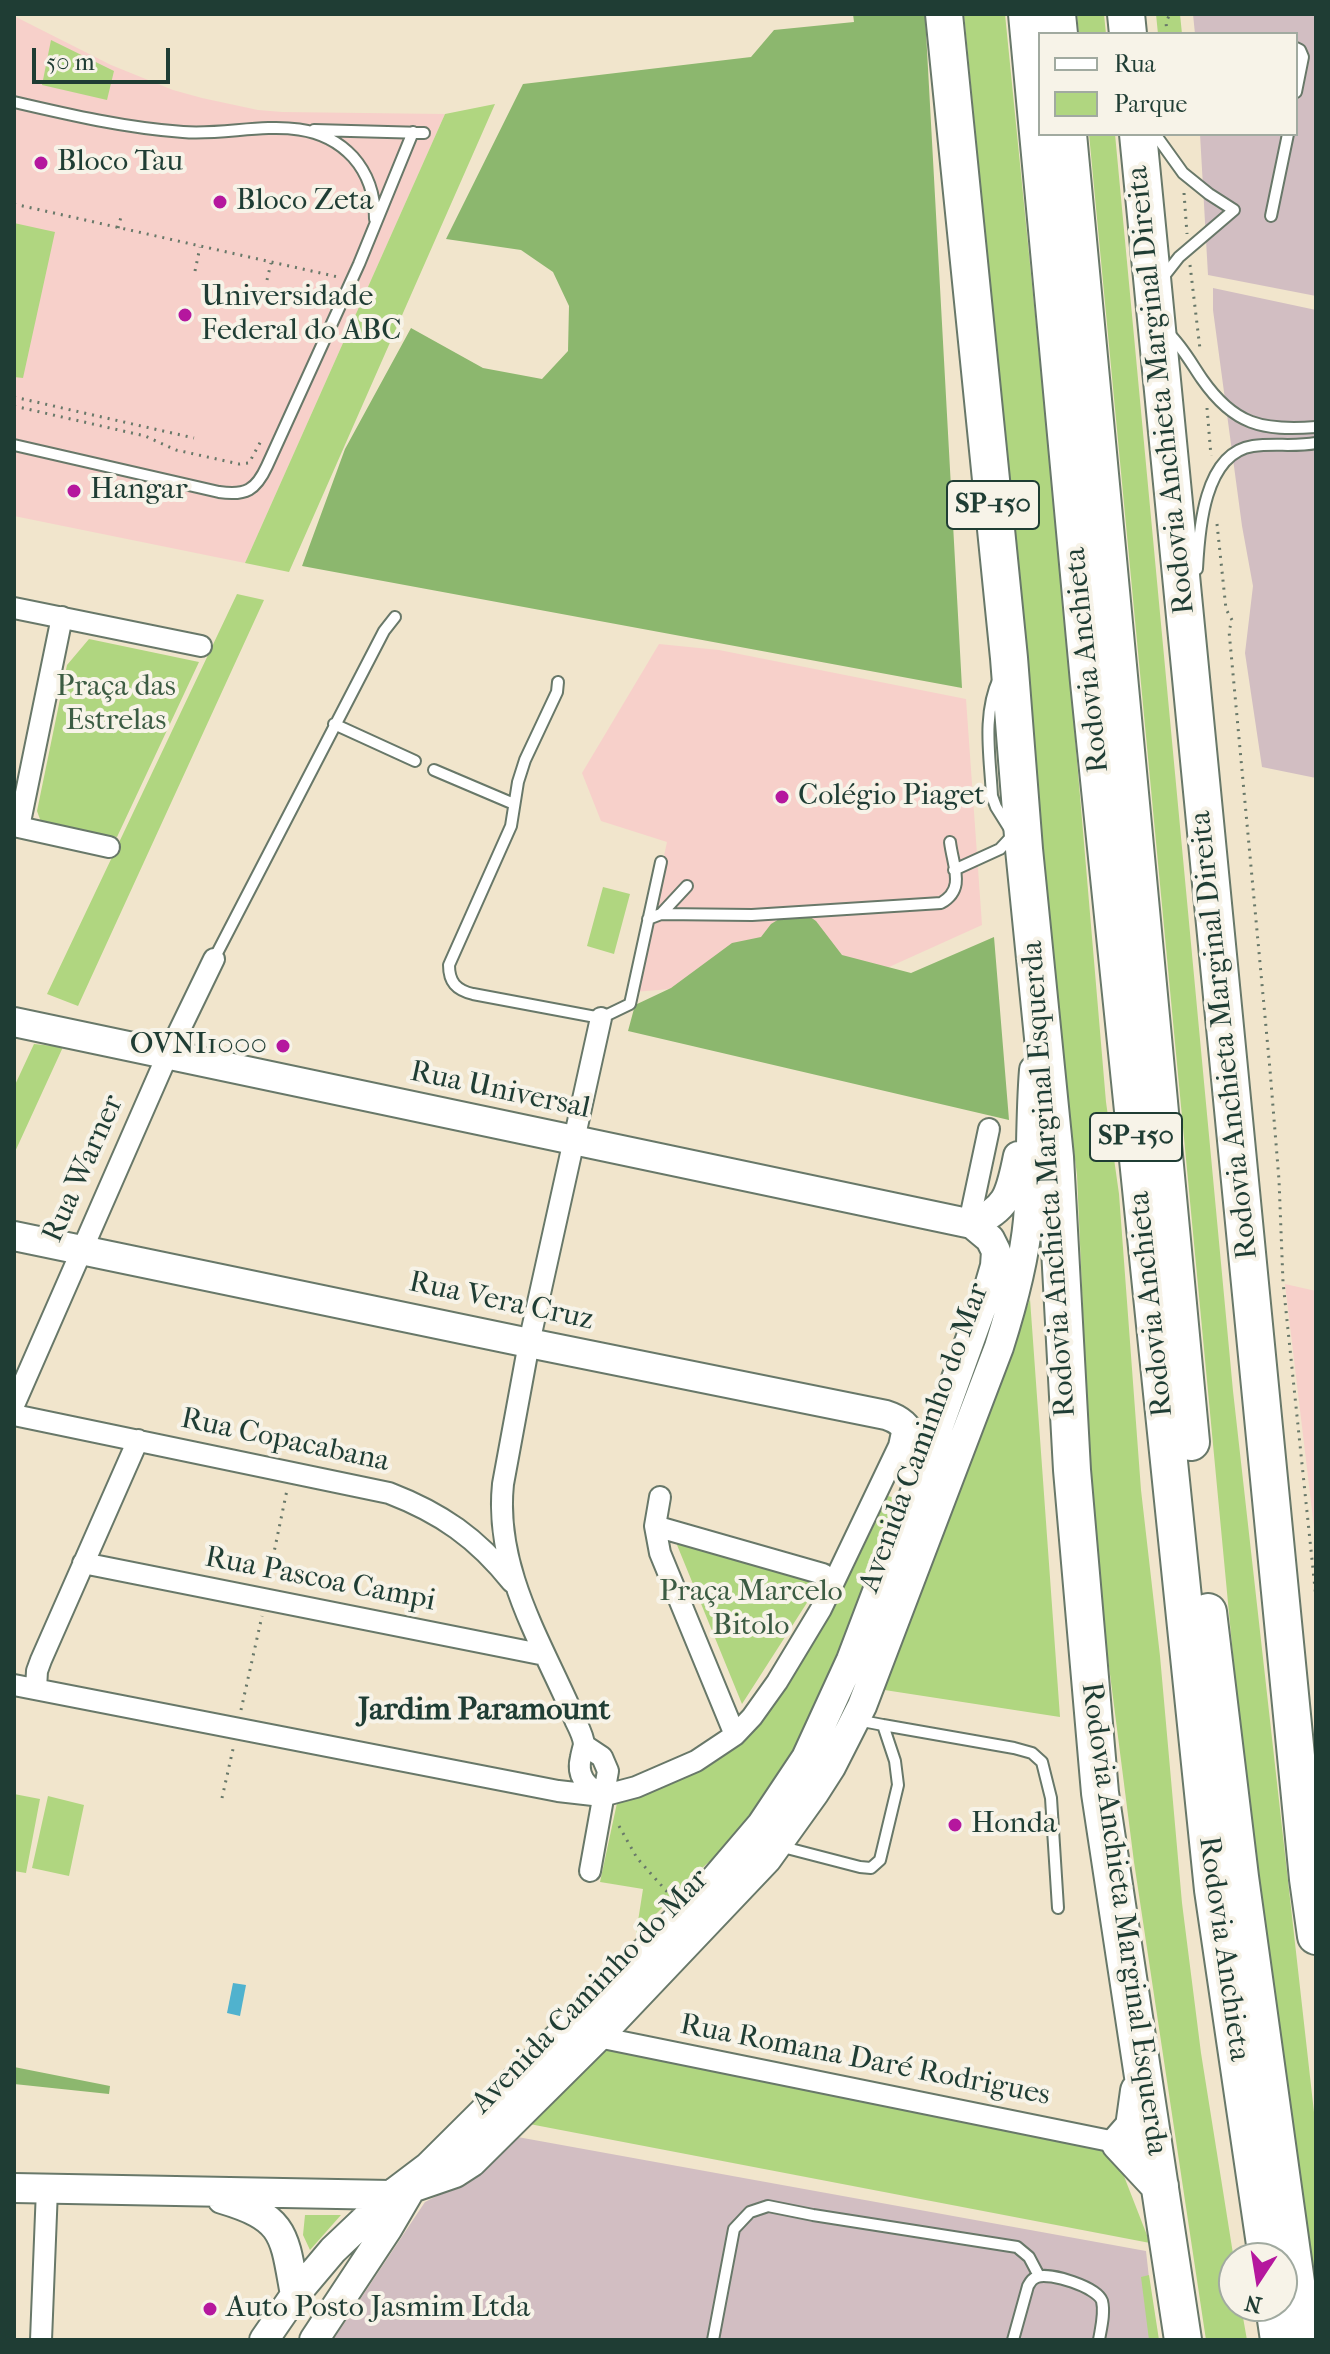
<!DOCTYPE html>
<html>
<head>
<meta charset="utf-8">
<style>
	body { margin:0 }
	#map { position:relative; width:1330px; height:2354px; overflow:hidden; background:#f1e5cc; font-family:"IM FELL French Canon",serif }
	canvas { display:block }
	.frame { position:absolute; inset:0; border:16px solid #1f3d34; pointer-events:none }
	.legend { position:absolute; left:1038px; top:32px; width:260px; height:104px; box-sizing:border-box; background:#f7f3e8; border:2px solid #a1aaa0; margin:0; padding:10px 14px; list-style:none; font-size:24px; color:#1f3d34 }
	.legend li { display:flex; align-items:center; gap:16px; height:40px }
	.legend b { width:40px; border:2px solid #a1aaa0 }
	.north { position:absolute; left:1218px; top:2242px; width:80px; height:80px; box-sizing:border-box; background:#f7f3e8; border:2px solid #a1aaa0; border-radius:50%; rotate:192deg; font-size:22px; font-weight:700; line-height:32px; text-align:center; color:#1f3d34 }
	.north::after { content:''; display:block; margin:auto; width:28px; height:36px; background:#b5179e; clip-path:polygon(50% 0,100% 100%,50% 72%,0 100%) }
	.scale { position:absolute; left:32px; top:48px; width:138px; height:36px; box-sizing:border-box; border:4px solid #1f3d34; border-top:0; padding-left:10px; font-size:24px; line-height:28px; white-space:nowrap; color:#1f3d34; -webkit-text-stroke:6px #f7f3e8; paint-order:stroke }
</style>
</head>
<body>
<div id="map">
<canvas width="1330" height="2354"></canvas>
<div class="frame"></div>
<ul class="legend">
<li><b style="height:10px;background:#fff"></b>Rua</li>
<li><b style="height:22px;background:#b0d680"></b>Parque</li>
</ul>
<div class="north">N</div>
<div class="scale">50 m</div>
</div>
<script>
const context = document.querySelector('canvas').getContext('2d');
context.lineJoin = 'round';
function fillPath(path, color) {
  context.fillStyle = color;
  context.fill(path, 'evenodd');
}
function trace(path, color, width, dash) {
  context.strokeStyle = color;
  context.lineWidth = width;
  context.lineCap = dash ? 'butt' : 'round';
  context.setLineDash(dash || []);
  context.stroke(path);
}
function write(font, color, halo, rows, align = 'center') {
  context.font = font + ' "IM FELL French Canon",serif';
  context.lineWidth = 8;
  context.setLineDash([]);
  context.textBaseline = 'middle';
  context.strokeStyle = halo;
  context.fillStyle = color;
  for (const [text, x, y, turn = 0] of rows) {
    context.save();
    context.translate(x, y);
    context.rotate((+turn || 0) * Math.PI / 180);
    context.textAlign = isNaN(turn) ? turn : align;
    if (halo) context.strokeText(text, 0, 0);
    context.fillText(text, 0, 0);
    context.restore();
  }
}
const built = new Path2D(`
	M14,16L111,65L173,90L202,98L258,110L282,112L445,114L245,563L14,516Z
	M659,644L719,650L966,699L982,925L878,972L634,992L667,842L601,821L582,773Z
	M1285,1284L1316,1291V1544Z`);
const industrial = new Path2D(`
	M1193,14H1316V296L1208,275L1200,134H1296V34H1195Z
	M1213,288L1316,310V778L1262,767L1245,653L1253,586L1242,526L1213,310Z
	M512,2136L1146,2251L1156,2340H333L425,2202L468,2180Z`);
const green = new Path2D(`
	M964,14H1005L1062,584L1106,1102L1119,1194L1141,1490L1160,1656L1182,1903L1201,2053L1234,2260V2306H1241L1247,2340H1206L1134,1862L1093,1541L1077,1175L1046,932L1035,748Z
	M1077,14H1104L1106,34H1079Z
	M1156,14H1180L1182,34H1158Z
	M51,40L114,71L107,100L42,85Z
	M495,104L289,572L245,563L445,114Z
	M1089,134H1115L1233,1391L1316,2130V2314L1262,1962Z
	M14,223L55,232L23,378L14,377Z
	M237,594L264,600L78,1006L47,994Z
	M89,639L199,662L117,837L41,822L37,811L67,665Z
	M603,887L630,894L614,954L587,946Z
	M34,1044L63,1047L14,1154V1087Z
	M1030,1299L1060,1717L878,1689Z
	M888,1496L901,1500L796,1754L749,1826L701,1869L636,1934L643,1889L600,1882L617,1803L651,1785L711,1763L736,1747L770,1705L815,1635L853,1569Z
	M675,1540L819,1584L742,1704Z
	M14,1794L40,1799L26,1873L14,1871Z
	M48,1796L84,1805L69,1876L32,1868Z
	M595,2047L1115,2153L1150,2243L519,2122Z
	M305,2215H341L310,2250L303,2235Z
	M1149,2275L1159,2340H1149L1141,2277Z`);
const forest = new Path2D(`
	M853,14H925L962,688L302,566L345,449L411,328L483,368L542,379L568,351L569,306L553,272L521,250L446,239L523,84L751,57L774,30L854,22Z
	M797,908L816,921L842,955L911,973L994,937L1009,1120L628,1031L635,1005L671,988L732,943L761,937L771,924Z
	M14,2067L110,2086L109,2094L14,2084Z`);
const water = new Path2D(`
	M233,1983L246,1985L240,2016L227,2013Z`);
const path = new Path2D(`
	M1167,34L1166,22L1170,14
	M1184,193L1187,234
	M14,204L338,277
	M118,228L122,213
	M1190,265L1200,349
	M195,271L200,247
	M267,280L271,263
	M14,397L194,438
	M14,406L145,436L176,450L239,464L249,463L261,441
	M1207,408L1211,456
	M1217,524L1226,609L1232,620L1229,631L1270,1070L1279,1180L1283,1282L1316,1598
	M268,1581L287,1490
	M241,1710L262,1616
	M222,1798L233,1749
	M619,1826L637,1858L669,1894`);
const lane = new Path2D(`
	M1296,48L1300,50L1303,57L1296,92
	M14,102C70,115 126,128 183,132C240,137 308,108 353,157C369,175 375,196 375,219
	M314,130L424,133
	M1155,134L1183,173L1209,194L1234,210L1179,257L1161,280
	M1271,216L1288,134
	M1168,333C1182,346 1191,363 1202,379C1234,425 1262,431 1316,427
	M14,445L219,492C246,496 256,490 267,466L359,264L413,132
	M1197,569C1199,530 1204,453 1253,446C1274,443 1295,447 1316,443
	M999,678C982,715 990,756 992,796L996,807L1011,831
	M558,682L557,692L525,760L518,782L511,826L449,965C449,982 456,990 473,994L601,1018L630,1004L661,862
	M334,724L415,761
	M434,770L514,804
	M954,799L992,796
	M954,870L1000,849L1013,835
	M661,914L687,886
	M648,919L661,914L752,915L941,903C966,889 953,867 950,842
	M214,959L384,631L395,617
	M883,1725L1014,1748L1032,1753L1042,1762L1051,1798L1058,1908
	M779,1846L860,1867L871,1868L880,1860L898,1785L895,1761L883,1725L857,1720
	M713,2340L734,2229L750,2212L768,2206L813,2215L1017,2247L1029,2257L1039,2276
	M1013,2340L1028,2286C1031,2281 1032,2279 1037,2277C1050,2272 1097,2287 1102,2301C1105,2313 1101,2328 1099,2340`);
const street = new Path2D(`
	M14,608L201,646
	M14,826L109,847
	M19,827L62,617
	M601,1018L529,1343L503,1484C494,1571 543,1644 576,1722C579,1728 584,1738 584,1745C584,1745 581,1756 581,1757C576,1776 586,1786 602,1796
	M969,1223L989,1129
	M14,1405L167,1056L214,959
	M14,1415L389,1493C441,1513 477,1538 512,1582
	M660,1497L655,1526L660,1553L735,1735
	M655,1526L823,1574
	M83,1563L545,1655
	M14,1685L558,1791L602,1796L636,1787L696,1761L735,1735L752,1717L777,1682L821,1609L899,1446L904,1423
	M36,1689L37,1671L41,1660L138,1440
	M584,1745L602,1757L608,1771L590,1871
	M598,2037L1120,2143
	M41,2340L47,2189`);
const secondary = new Path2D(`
	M14,1022L972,1224L990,1239L996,1251L995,1266L988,1290L915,1492L851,1660L806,1758L762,1824L699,1898L428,2167L391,2195L333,2250L295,2295L264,2340
	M972,1224C1009,1208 1010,1193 1018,1156
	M14,1236L529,1343L886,1415C918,1425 915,1450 915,1479
	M14,2188L391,2195L455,2173L472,2162L598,2037L767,1859L815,1792L831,1767L862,1706L999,1347C1012,1306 1024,1263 1028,1220C1032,1170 1030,1120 1034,1070
	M222,2199C286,2218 284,2234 295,2295
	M314,2340L388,2228L412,2187`);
const highway = new Path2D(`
	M944,14L1009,658L1024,849L1055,1157L1072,1470L1100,1793L1183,2340
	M1027,14L1089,682L1213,1890L1267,2258
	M1057,14L1059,34
	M1126,14L1128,34
	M1068,134L1191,1442
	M1138,134L1308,1879L1316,1936
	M1208,1612L1240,1877L1304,2340
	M1139,2091L1134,2127L1120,2143L1160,2186
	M1274,2306L1279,2340`);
const markers = [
	[41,163,8,"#b5179e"],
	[220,202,8,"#b5179e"],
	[185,315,8,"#b5179e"],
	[74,491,8,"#b5179e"],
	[782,797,8,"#b5179e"],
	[283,1046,8,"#b5179e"],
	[955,1825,8,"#b5179e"],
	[210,2309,8,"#b5179e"]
];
const shields = [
	[993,505,92],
	[1136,1137,92]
];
const shieldNames = [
	["SP-150",993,505],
	["SP-150",1136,1137]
];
const poiNames = [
	["Bloco Tau",57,163],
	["Bloco Zeta",236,202],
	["Universidade",201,298],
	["Federal do ABC",201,332],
	["Hangar",90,491],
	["Colégio Piaget",798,797],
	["OVNI1000",267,1046,"right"],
	["Honda",971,1825],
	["Auto Posto Jasmim Ltda",226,2309]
];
const streetNames = [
	["Rodovia Anchieta Marginal Direita",1162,390,-96],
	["Rodovia Anchieta",1088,660,-96],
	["Rodovia Anchieta Marginal Direita",1225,1035,-96],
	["Rua Universal",500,1091,12],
	["Rua Warner",84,1169,-66],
	["Rodovia Anchieta Marginal Esquerda",1050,1179,-94],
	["Rua Vera Cruz",501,1302,12],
	["Rodovia Anchieta",1152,1304,-96],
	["Avenida Caminho do Mar",925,1438,-70],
	["Rua Copacabana",285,1441,12],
	["Rua Pascoa Campi",320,1580,11],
	["Rodovia Anchieta Marginal Esquerda",1123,1919,82],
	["Rodovia Anchieta",1223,1949,82],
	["Avenida Caminho do Mar",591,1992,-46],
	["Rua Romana Daré Rodrigues",865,2061,11]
];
const parkNames = [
	["Praça das",116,688],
	["Estrelas",116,722],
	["Praça Marcelo",751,1593],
	["Bitolo",751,1627]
];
const neighbourhoodNames = [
	["Jardim Paramount",484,1711]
];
fillPath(built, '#f7d0ca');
fillPath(industrial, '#d2bec2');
fillPath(green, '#b0d680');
fillPath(forest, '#8cb76e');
fillPath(water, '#50b2ce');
trace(lane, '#687869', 14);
trace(street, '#687869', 24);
trace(secondary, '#687869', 32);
trace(highway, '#687869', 40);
trace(path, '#687869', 3, [2, 6]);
trace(lane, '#fff', 10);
trace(street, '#fff', 20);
trace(secondary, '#fff', 28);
trace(highway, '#fff', 36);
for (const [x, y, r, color] of markers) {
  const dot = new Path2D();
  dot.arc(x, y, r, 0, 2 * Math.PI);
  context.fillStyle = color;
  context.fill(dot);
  trace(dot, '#f7f3e8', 3);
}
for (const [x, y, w] of shields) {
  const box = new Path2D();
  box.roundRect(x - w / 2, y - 24, w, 48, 6);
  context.fillStyle = '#f7f3e8';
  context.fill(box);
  trace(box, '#1f3d34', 2);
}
write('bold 28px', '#1f3d34', null, shieldNames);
write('30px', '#1f3d34', '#f7f3e8', poiNames, 'left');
write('30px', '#1f3d34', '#f7f3e8', streetNames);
write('30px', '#3c5c43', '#f7f3e8', parkNames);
write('bold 32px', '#1f3d34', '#f7f3e8', neighbourhoodNames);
</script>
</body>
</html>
